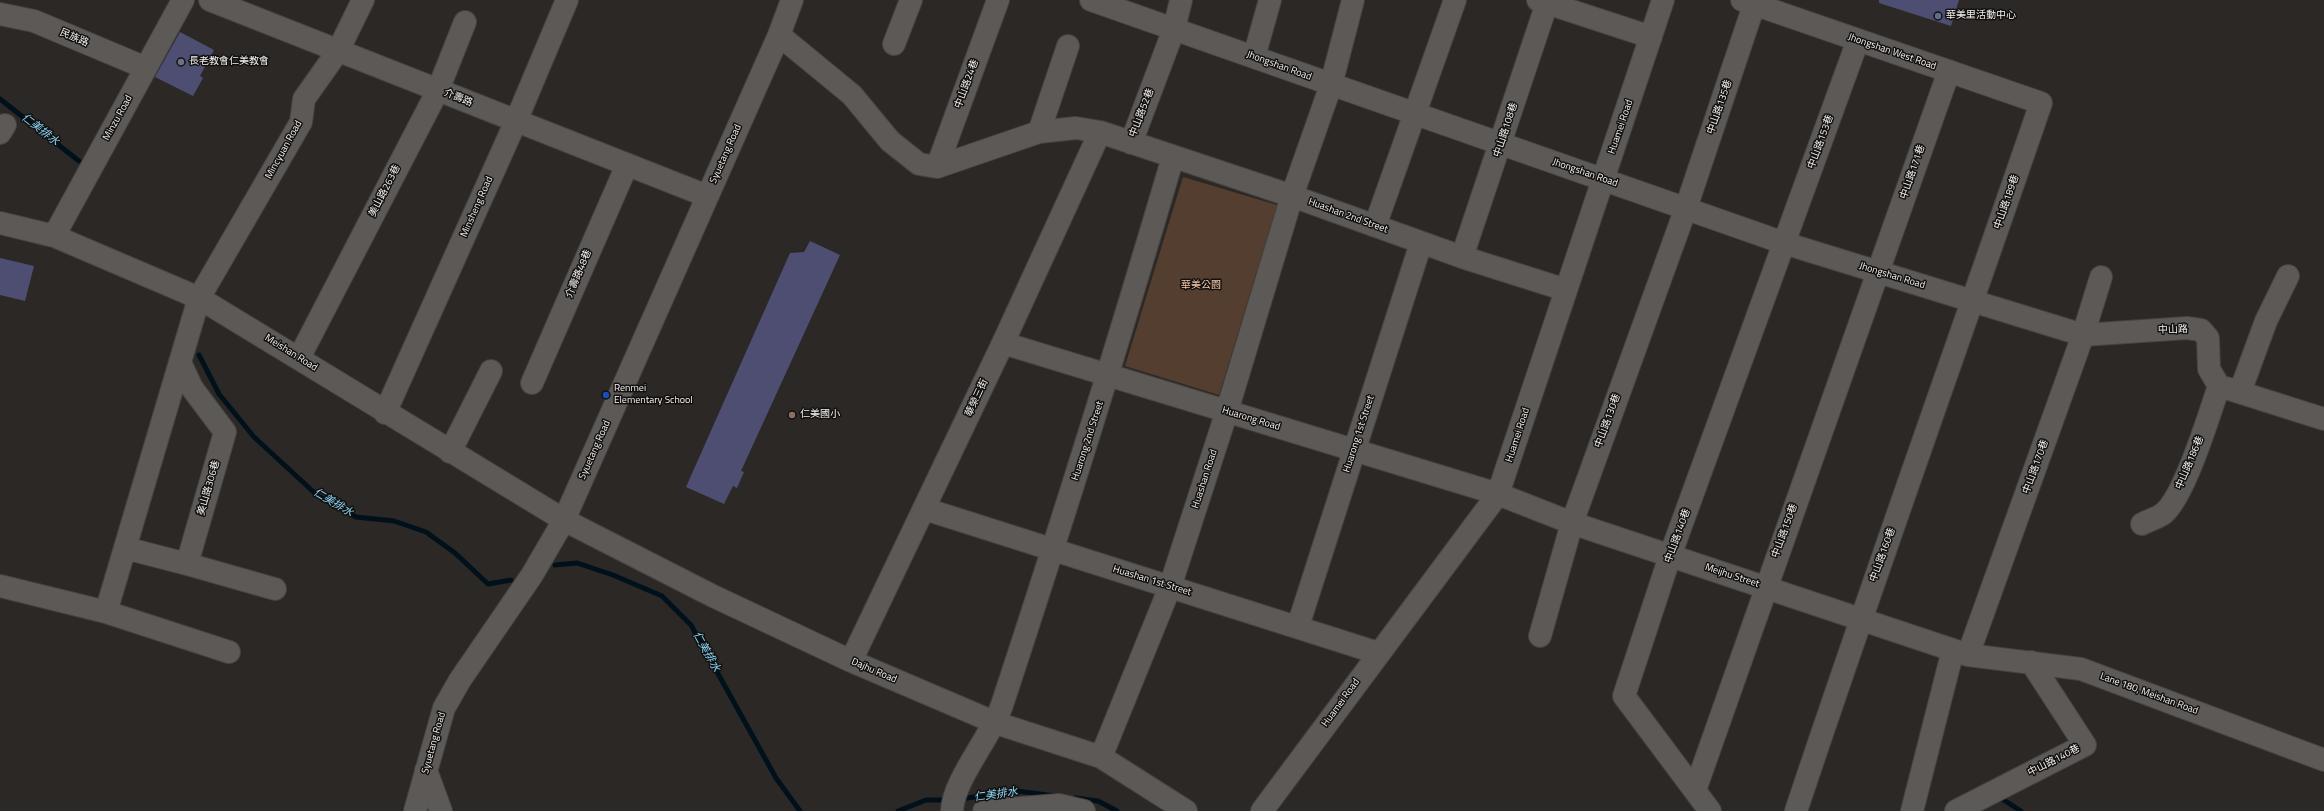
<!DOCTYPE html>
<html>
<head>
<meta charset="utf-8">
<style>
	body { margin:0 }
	canvas { display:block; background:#2b2826 }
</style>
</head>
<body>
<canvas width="2324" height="811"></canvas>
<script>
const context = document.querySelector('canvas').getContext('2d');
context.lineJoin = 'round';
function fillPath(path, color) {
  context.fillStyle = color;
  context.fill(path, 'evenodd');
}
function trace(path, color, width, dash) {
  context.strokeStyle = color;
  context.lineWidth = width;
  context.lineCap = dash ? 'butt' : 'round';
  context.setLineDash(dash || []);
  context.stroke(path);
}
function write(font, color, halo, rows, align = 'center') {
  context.font = font + ' "Titillium Web","Noto Sans TC",sans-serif';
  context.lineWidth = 3;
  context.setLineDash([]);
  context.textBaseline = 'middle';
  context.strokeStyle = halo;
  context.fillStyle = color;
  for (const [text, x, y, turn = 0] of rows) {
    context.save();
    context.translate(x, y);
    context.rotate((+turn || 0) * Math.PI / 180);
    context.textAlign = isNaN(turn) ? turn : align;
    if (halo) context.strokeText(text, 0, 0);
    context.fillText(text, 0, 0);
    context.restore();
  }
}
const green = new Path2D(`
	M1183,177L1277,205L1219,395L1125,366Z`);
const stream = new Path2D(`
	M0,99L79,161
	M199,355L219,394L254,437L318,496L356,517L394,521L426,532L455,553L488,584L511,580
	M555,565L577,563L613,575L662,596L691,625L776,778L800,811
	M1999,797L2021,811
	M1075,798L1098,801L1117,811
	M960,799L1017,791L1055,796
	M898,811L926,800H948`);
const building = new Path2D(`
	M1879,0H1959L1951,26L1879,3Z
	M180,32L214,50L200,76L203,78L193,96L155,77Z
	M810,241L840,255L741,471L744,472L737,488L733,486L724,504L686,487L790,253L804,252Z
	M0,258L34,266L25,301L0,295Z`);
const minor = new Path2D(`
	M210,0L707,196
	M1091,0L1784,243L2083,335L2187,328L2201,330L2208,338L2209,369L2219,386
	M1538,0L1651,37
	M1742,0L2041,103C1960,339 1875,574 1796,811
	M0,14L34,21L146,68
	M779,35L852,95L890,141L919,164L937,167L1039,132L1076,128L1100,132L1292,196L1462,257L1566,290
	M894,44L911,0
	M1254,57L1270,0
	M1039,132L1068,46
	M0,133L5,125
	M1131,143L1174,29L1181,0
	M937,167L998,0
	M0,223L54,236L199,298L564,520L713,596L851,661L996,723L1101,757L1186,811
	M1375,226L1455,0
	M54,236L183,0
	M1462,257L1547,3
	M1003,343L1498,494L1572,523L1968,655L2081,669L2324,760
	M299,358L438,90L465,22
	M532,383L627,165
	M2226,388L2324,419
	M2240,392L2266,321L2288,276
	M385,413L516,121L567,0
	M450,452L491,371
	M925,509L1378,653
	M2142,524C2149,520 2158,518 2164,513C2185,495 2209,415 2219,386
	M125,548L187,564L225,432L192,388L180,362
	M187,564L275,589
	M0,586L106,612L229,652
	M106,612L199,298L301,122L304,99L338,51L363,0
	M1298,626L1421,243
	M1540,636L1572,523L1686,208L1754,5
	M1968,655L2083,335L2101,277
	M851,661L1003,343L1100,132
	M1101,757L1170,587L1227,411L1292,196L1331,85L1353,0
	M426,770L441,811
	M1695,790L1949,71
	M415,811L444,708L460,680L532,575L564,520L779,35L792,0
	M952,811C953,780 991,737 1002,705C1062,523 1119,341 1173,157
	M984,811L1059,805L1084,811
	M1262,811L1498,494L1663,0
	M1710,811L1624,696L1670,556L1858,40
	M1912,811L1953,650
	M1956,811L2085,745L2031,662`);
const markers = [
	[1938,16,4,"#5c6f8a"],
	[181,62,4,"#6b7280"],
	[606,395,4,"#1a4fb4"],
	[792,415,4,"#8d6e63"]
];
const poiNames = [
	["華美里活動中心",1946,16],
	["長老教會仁美教會",189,62],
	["Renmei",614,389],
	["Elementary School",614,401],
	["仁美國小",800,415]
];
const streetNames = [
	["民族路",74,38,23],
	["Jhongshan West Road",1892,52,19],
	["Jhongshan Road",1279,66,20],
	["中山路24巷",967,84,-70],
	["介壽路",458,98,22],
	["中山路135巷",1720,107,-71],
	["中山路52巷",1142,113,-69],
	["Minzu Road",118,118,-61],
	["Huamei Road",1621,127,-71],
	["中山路108巷",1506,130,-72],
	["中山路153巷",1821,142,-70],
	["Mincyuan Road",284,150,-61],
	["Syuetang Road",726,154,-66],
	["中山路171巷",1913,172,-71],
	["Jhongshan Road",1585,173,19],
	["美山路263巷",385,191,-63],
	["中山路189巷",2007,202,-71],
	["Minsheng Road",477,207,-66],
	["Huashan 2nd Street",1348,216,20],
	["介壽路48巷",579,274,-67],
	["Jhongshan Road",1892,276,17],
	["中山路",2173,330,-2],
	["Meishan Road",291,353,32],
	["華榮三街",977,398,-65],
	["Huarong Road",1251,419,17],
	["中山路130巷",1608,421,-70],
	["Huarong 1st Street",1359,434,-72],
	["Huamei Road",1518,435,-72],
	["Huarong 2nd Street",1088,441,-72],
	["Syuetang Road",595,450,-66],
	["中山路186巷",2190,463,-67],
	["中山路170巷",2036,467,-70],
	["Huashan Road",1205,479,-72],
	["美山路306巷",209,488,-74],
	["中山路150巷",1785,531,-70],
	["中山路140巷",1678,536,-70],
	["中山路160巷",1883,555,-70],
	["Meijhu Street",1732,576,18],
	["Huashan 1st Street",1152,581,17],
	["Dajhu Road",874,671,23],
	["Lane 180, Meishan Road",2149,694,20],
	["Huamei Road",1341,703,-54],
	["Syuetang Road",434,743,-74],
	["中山路140巷",2054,761,-27]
];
const parkNames = [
	["華美公園",1201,286]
];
const waterNames = [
	["仁美排水",40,130,38],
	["仁美排水",333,503,31],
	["仁美排水",706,652,61],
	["仁美排水",996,795,-8]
];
fillPath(green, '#543e2f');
trace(stream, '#00111b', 5);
fillPath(building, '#4d4e72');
trace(minor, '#454341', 24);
trace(minor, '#5d5957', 22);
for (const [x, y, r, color] of markers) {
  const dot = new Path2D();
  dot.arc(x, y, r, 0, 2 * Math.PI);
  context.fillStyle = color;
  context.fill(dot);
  trace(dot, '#121110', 1.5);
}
write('10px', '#f6f3f2', '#121110', poiNames, 'left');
write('10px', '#f6f3f2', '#121110', streetNames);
write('10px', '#fbc9a8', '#121110', parkNames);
write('italic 11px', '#8cd8fc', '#121110', waterNames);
</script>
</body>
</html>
